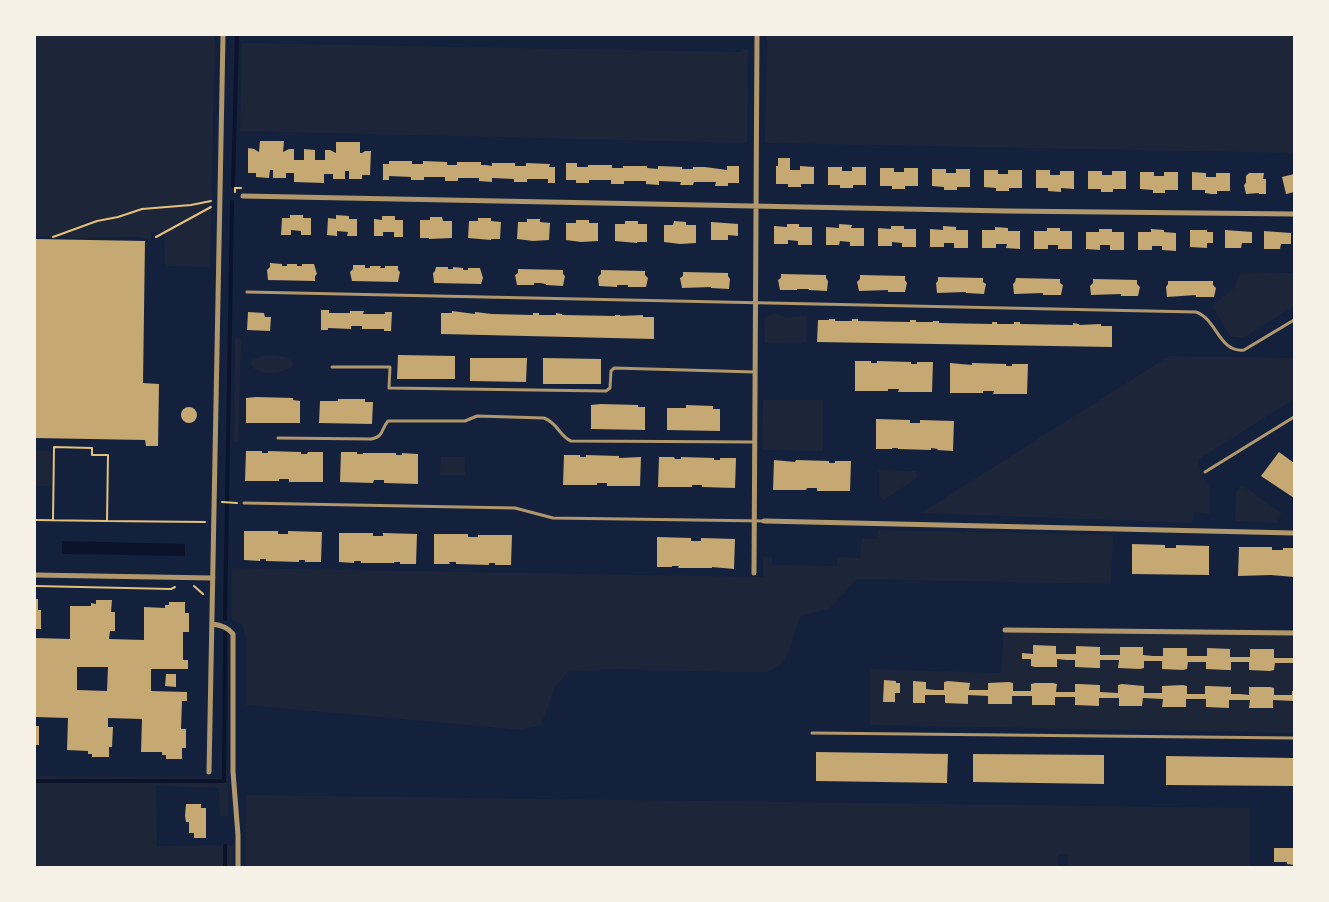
<!DOCTYPE html>
<html>
<head>
<meta charset="utf-8">
<style>
	body { margin:0 }
	#map { position:relative; width:1329px; height:902px; overflow:hidden; background:#14213d; font-family:Inter,sans-serif }
	canvas { display:block }
	.frame { position:absolute; inset:0; border:36px solid #f6f1e7; pointer-events:none }
</style>
</head>
<body>
<div id="map">
<canvas width="1329" height="902"></canvas>
<div class="frame"></div>
</div>
<script>
const context = document.querySelector('canvas').getContext('2d');
context.lineJoin = 'round';
function fillPath(path, color) {
  context.fillStyle = color;
  context.fill(path, 'evenodd');
}
function trace(path, color, width, dash) {
  context.strokeStyle = color;
  context.lineWidth = width;
  context.lineCap = dash ? 'butt' : 'round';
  context.setLineDash(dash || []);
  context.stroke(path);
}
const green = new Path2D(`
	M35,35H215L210,264L209,267L167,266L165,263L164,232H151V241L140,237L70,238L64,236V238L35,236Z
	M767,35H1294V153L765,143Z
	M242,43L742,52L743,49H748L747,143L240,131Z
	M1241,272L1294,273V306L1243,338L1230,336L1212,306L1235,287Z
	M774,313L787,318L807,315L806,342L765,343L764,318Z
	M235,338L241,339L238,442H234Z
	M273,355L286,357L291,360L293,366C282,374 260,377 251,365L252,360L262,356Z
	M1169,356L1294,358V399L1198,460L1202,476L1210,488V514L1193,512L1192,523L921,513Z
	M763,400H823V451L762,450Z
	M36,450L51,451V486H36Z
	M441,457H465V475H440Z
	M879,470L916,471L917,478L884,500L879,496Z
	M1242,485L1281,513L1278,523L1235,521L1236,491Z
	M878,530L1113,535L1111,584L857,579L830,608L800,616L790,649L783,663L767,672H724L615,669L568,672L555,687L541,725L522,730L246,705V638L242,624L232,619V568L763,577V556L772,557V565L837,566V557L860,558L862,538L877,539Z
	M1004,628L1294,630V733L870,725V669L1001,673Z
	M35,776L228,778V816H220L219,788L156,786L157,846L233,845V867H35Z
	M246,795L1250,808V867H1068V855L1058,854V867H246Z`);
const water = new Path2D(`
	M62,541L185,544V556L62,554Z`);
const stream = new Path2D(`
	M233,186L237,35
	M225,619L232,202
	M35,781H224L225,633
	M225,867V846`);
const building = new Path2D(`
	M260,141H284L283,152L289,149H294V160H304V149L315,150V160H325V150H330L336,153V142H360V153H362L365,151H371L370,175H362V179H349V171H345V179H333V174H324V183L294,182V173H286V178H273V170H270L269,178L256,177V173H248V148L254,149L259,152Z
	M778,158H790V170H800V166L814,167V184H801V187H788V184H776V166H778Z
	M389,161H412V164H423V161L447,162V165H457V162H481V165H486L492,166V163H515V166H526V163L550,164L549,167H555V183H548V179H527V182H514V179L492,178V182L479,181V178H458V181H445V177H424V180H411V177L389,176V180H383V164H389Z
	M566,163H577V167H588V165H612V168H623V166H647V168L658,169V166L682,167V169H693V167H705L727,170V166H739V183H728V186H715L716,182H694L693,185H680L681,182L659,181V185L646,184V181H624V184H611V180H589V183H576V180H566Z
	M828,167H842V171H852V167H866V185H853V188H840V185H828Z
	M880,168H894V172H904V168H918V186H905V189H892V186H880Z
	M932,169H946V173H956V169H970V187H957V190H944V187L932,186Z
	M984,170H998V174H1008V170H1022V188H1009V191H996V188L984,187Z
	M1036,170H1050V175H1060V171H1074V189L1061,188V192L1048,191V188H1036Z
	M1088,171H1102V175H1112V171H1126V189H1113V192H1101V189H1088Z
	M1140,172H1154V176H1164V172H1178V190H1165V193H1153V190L1140,189Z
	M1192,172L1206,173V177H1216V173H1230V191H1217V194H1211L1205,193V190H1192Z
	M1249,173H1264L1263,179H1266V194H1259V193L1246,194L1244,185L1246,183V176Z
	M1294,174V192L1286,194L1282,177Z
	M290,215H303V218H311V235H301V231L291,230V235H281L282,218H290Z
	M336,215L349,216V219H357V236H347L348,232L337,231V236L327,235L328,218L336,219Z
	M382,216H395V220H403V237H394V232H383V236H374V219L382,220Z
	M430,217H442L443,221H452V238L429,239V238H420V220H430Z
	M478,218H491V221L501,222L500,239H491V240L468,238L469,221H478Z
	M527,219H540V222L550,223L549,240L533,241L517,239L518,222H527Z
	M576,220H589V223H598V241L581,242L566,240V223H576Z
	M625,221H638V224H647V242H637V243L615,241V224H625Z
	M674,221L686,222V225H696V243L680,244L664,242V225H673Z
	M711,222L738,224V236L728,235V240H711Z
	M787,224H799V227H812V245H798V241L788,240V244H774V226L787,227Z
	M839,224L852,225L851,228H864V246H850V242L840,241L839,245H826V227L839,228Z
	M891,226H904V229H916V247H902V243L892,242V246H878V228L891,229Z
	M943,226L956,227V230H968V248H954V243H944V247H930V229L943,230Z
	M995,227L1008,228V231H1020V249L1006,248L1007,244H996V248H982V230H995Z
	M1047,228H1060V231H1072V249H1058V245H1048V249H1034V231H1047Z
	M1099,229H1112V232H1124V250H1110V245H1100V250L1086,249V232H1099Z
	M1151,229L1164,230V232L1176,233V251L1162,250V246H1152V250H1138V232H1151Z
	M1190,230H1207V232H1213V243H1207V248L1190,247Z
	M1225,230L1252,232V243H1242L1241,248H1225Z
	M1264,231L1291,233V244H1281L1280,249H1264Z
	M35,239L145,241L143,383L159,384L158,446H146L145,440L35,438Z
	M270,263L282,264V266H287V264H297V266H302V264H314L317,274L315,276V281L268,280L267,270L270,267Z
	M353,265H365V268H370V266H381L380,268H385V266H398V270L400,272L398,282L352,281L350,272L353,269Z
	M436,267H448V269H453V267L463,268V270H468V268H480L483,278L481,284L434,283L433,273L435,271Z
	M518,269L563,270V274L565,276L563,286L546,285V284L540,283H534V285H517L515,275L518,273Z
	M601,270L645,271V275L648,278L646,287H628V285H617V287L599,286L598,277L601,274Z
	M683,272L728,273V276L730,279L729,289L711,288V287L682,288L680,278L683,276Z
	M781,274L826,275V278L828,281L827,291L809,290V289H797V290H780L778,280L781,278Z
	M860,275L905,276V280L907,283L905,292H888V290L859,291L857,282L860,279Z
	M938,277L983,278V282L986,284L984,294L966,293V292L937,293L936,283L938,281Z
	M1016,278L1060,279V283L1063,285L1061,295H1043V293L1014,294L1013,284L1015,282Z
	M1093,279L1137,280V284L1140,287L1138,296H1121V294L1091,295L1090,286L1093,283Z
	M1168,281H1213V285L1216,288L1214,297H1196V295L1167,297L1166,287L1168,284Z
	M321,310H329V313H350V311H364L363,314H385V312H392L391,331H384V329H362V326H351V329L328,328V330H321Z
	M452,311L475,314V312L492,314L533,315V313H539V315H556V313L562,314V315L615,316V315H620V316L643,315V317H654V339L441,334V313H452Z
	M248,312L264,313L265,317H271L270,331L247,330Z
	M829,319H835V321H852V319H858V321L910,322V320H916V322H933V321H939V323L992,324V322H997V324H1014V322H1020V324L1073,325V323L1079,324V325L1101,324V326H1112V347L817,342L818,320H829Z
	M398,355L455,356V379H397Z
	M470,358H527L526,382L470,381Z
	M543,358L601,359V384H543Z
	M855,361H871V363H877V361L911,362V364H917V362H933L932,392H898L899,389H888V391H855Z
	M950,363L972,365V363L1006,364V366H1012V364H1028L1027,394H993L994,391H983V393H950Z
	M256,397L293,398V400L300,401V423H246V398Z
	M338,399H365V402H373L372,424L319,423L320,401H338Z
	M601,404L638,405V407H645V430L591,429V405Z
	M686,405L713,406V409H720V431L667,430V408H686Z
	M181 415a8 8 0 1 1 16 0a8 8 0 1 1-16 0Z
	M876,419L910,420V423H920V420L954,421L953,451L937,450L938,449L931,448V450L898,449V448H892V449H876Z
	M246,451H262V453H268V451L301,452V454H307L308,452H323V482H289V479H279V481H245Z
	M341,452H357V454H363V453H396V455H402V453L418,454V484L384,483V480H374L373,483L340,482Z
	M1279,452L1294,463V498L1261,476Z
	M564,455H580V457H586V455L619,456V458L641,457L640,486H607V483H597V485H563Z
	M659,457H674L675,459H681V457L714,458V460H720V458H736L735,488L702,487V485H692V487H658Z
	M774,460L795,462L796,460L829,461V463H835V461H851L850,491H817V488H807L806,490H773Z
	M244,531H278V534H288V531L322,532L321,562H305V560H299V562L266,561V559H260V561L244,560Z
	M339,533H373V536H383V533L417,534L416,564H400V562H394V563H361V561H354V563L339,562Z
	M434,534H468V537H478V535H512L511,565H495V563H489V565L456,564V562H449L450,564H434Z
	M657,537L691,538V541H701V538L735,539L734,569L712,567V568H678L679,566H672V567H657Z
	M1132,544L1165,545V548H1176V545L1209,546V575L1132,574Z
	M1239,547H1272V550H1283V548H1294V577L1271,575L1238,576Z
	M35,599H38V610H41V629H35Z
	M96,600H112L111,612H115V631H110L109,639L144,640V607L165,608V605H169V602H185V613H189V632H183V660H188V669H151V691L187,692V701H182L181,729H186V748H182V759H166V755H162V752H141L142,719L108,718V727H113L112,747H109V757H92V754H88V751L67,750L68,718L35,717V638L70,639V606H91V603L96,604ZM77,667H108L107,691L77,690Z
	M1033,645L1056,646V654H1076V646L1100,647V655H1120V647H1143V655L1153,656H1163V648H1187V656H1207V648L1230,649V657H1250V649H1274V658H1294V663H1275L1274,670L1270,671L1249,670V662H1231V670H1227L1206,669V662H1188L1187,669L1183,670L1162,669V661H1144V668L1140,669L1118,668L1119,660H1100V668H1096L1075,667V660H1066L1057,659V667H1035L1031,666V659H1022V653L1033,654Z
	M166,674H176V687L165,686Z
	M884,680L896,681V683H900V693H895V702H883Z
	M913,681L926,682V689L935,690H944V682L948,681L970,683L969,690H988V683L1009,682L1013,683V691H1031V684L1035,683H1053L1057,684L1056,692H1075V684H1079L1100,685V692L1118,693V685L1122,684L1144,686V693H1162V686L1183,685L1187,686V694H1205V686H1209L1231,687V694H1240L1249,695V687H1270L1274,688V695H1292V691H1294V701L1273,700V708H1249L1250,700H1229V708L1206,707V699H1186V707H1162L1163,699L1143,698L1142,706H1119V698H1099V706L1075,705V697H1055V705H1032V696H1012V704H988V696L968,695V704L945,703V695H925V703H913Z
	M35,726H39V745H35Z
	M816,752L948,754L947,783L816,781Z
	M973,754L1104,755V784L973,782Z
	M1166,756L1294,758V786L1166,785Z
	M186,804H201V808H206V838H194V833H189V822H186L185,816Z
	M1274,848H1294V865L1287,864V862H1274Z`);
const path = new Path2D(`
	M235,192V188H241
	M53,237L97,221L118,217L142,209L191,205L211,201
	M156,237L211,207
	M222,502L237,503
	M35,520L107,521L108,455H92V448L54,447L53,520
	M107,521L205,522
	M35,586L171,589L175,587
	M194,586L203,594`);
const service = new Path2D(`
	M247,292L1196,312C1217,319 1219,353 1244,350L1294,320
	M332,367H390L389,388L606,391L610,388L611,371L614,368L755,372
	M278,438L371,439C384,437 381,429 388,421H465L477,416L544,418C558,423 559,436 571,441L755,442
	M1205,472L1294,417
	M244,503L515,508L553,518L764,521
	M812,733L1294,738`);
const minor = new Path2D(`
	M243,196L1006,211L1294,214
	M764,521L1294,533
	M754,573L757,35
	M35,575L213,578
	M212,624C221,625 228,627 233,634V772L238,835V867
	M1005,630L1294,633
	M209,772L223,35`);
fillPath(green, '#1d2539');
fillPath(water, '#0b132b');
trace(stream, '#0b132b', 4);
fillPath(building, '#c6a872');
trace(path, '#e5c07b', 2);
trace(service, '#b1986c', 3);
trace(minor, '#b1986c', 5);
</script>
</body>
</html>
